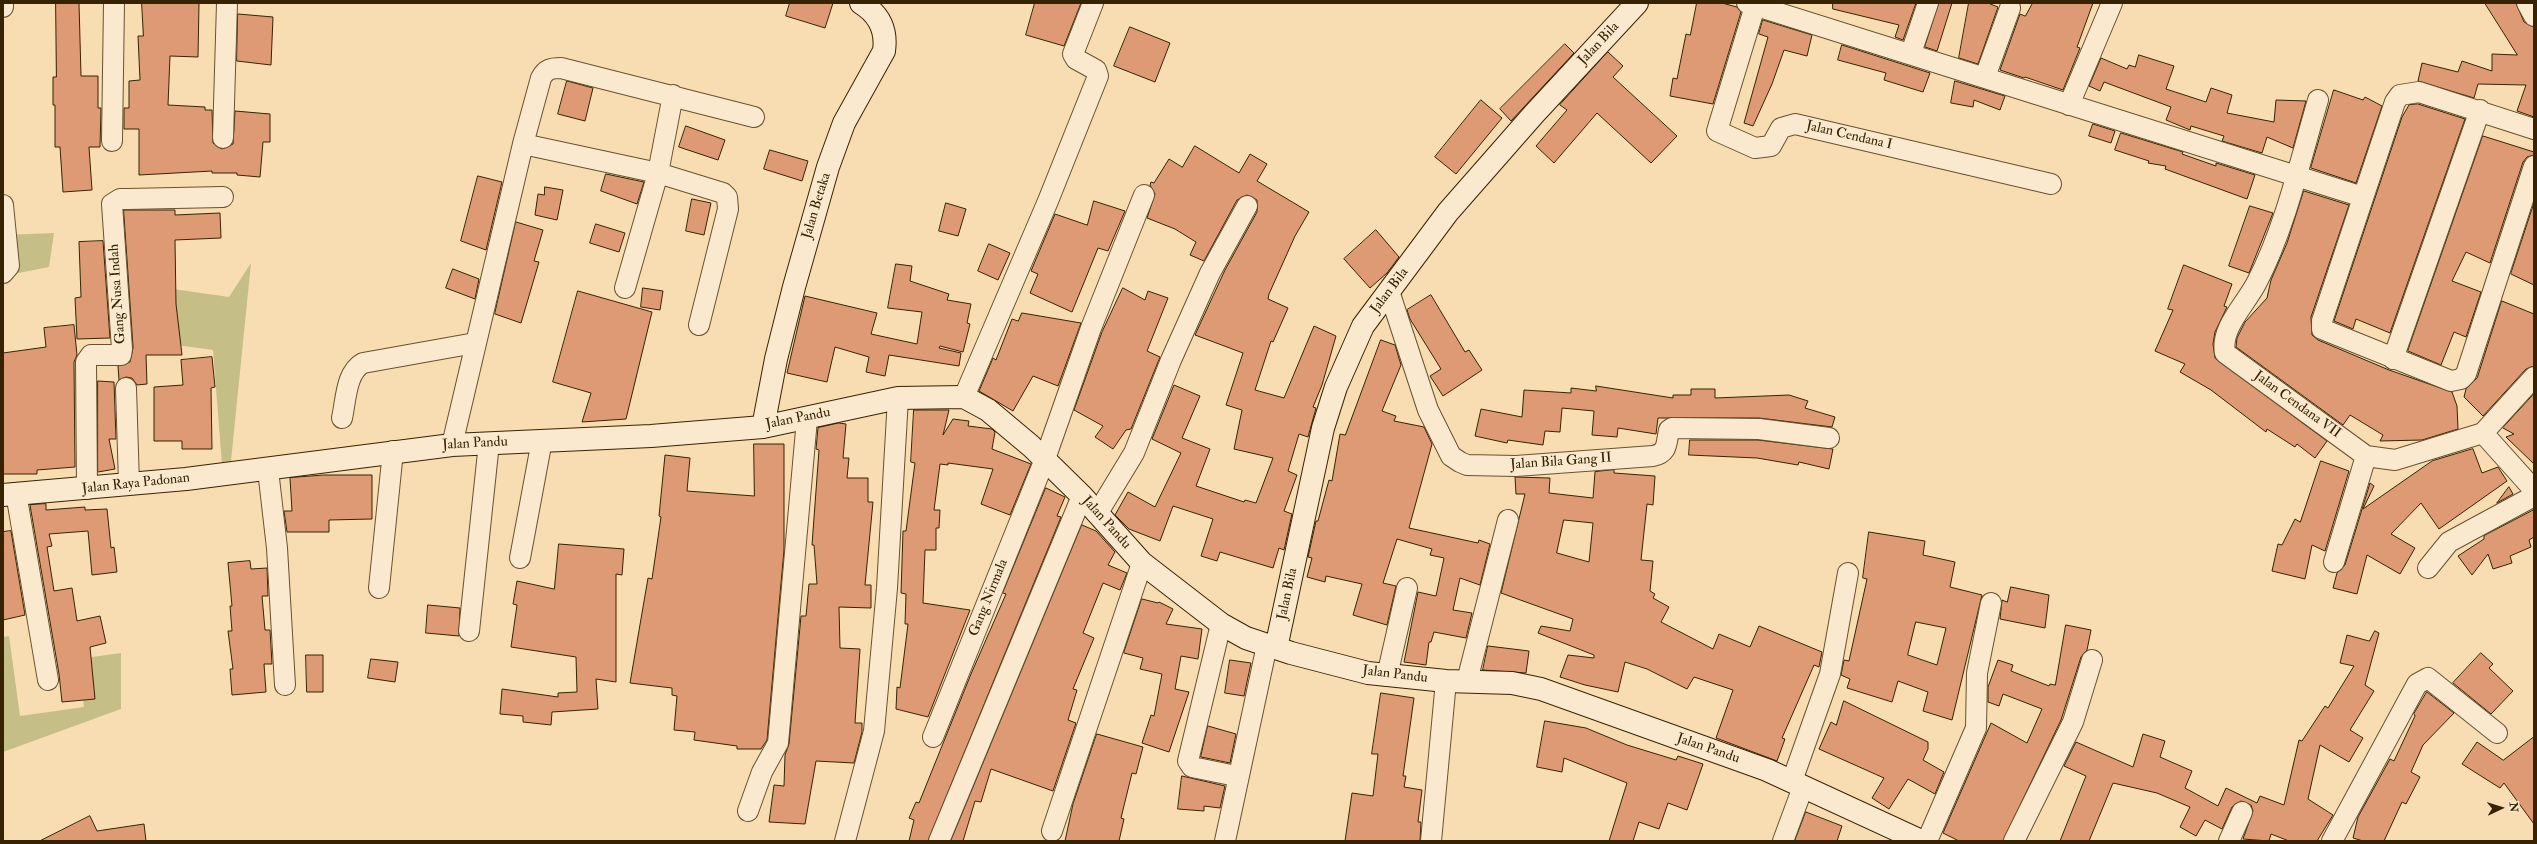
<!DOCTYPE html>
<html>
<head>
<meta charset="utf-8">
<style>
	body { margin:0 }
	#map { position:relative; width:2537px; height:844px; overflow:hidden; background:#f8ddb3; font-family:"IM FELL Double Pica",serif }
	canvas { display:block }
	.frame { position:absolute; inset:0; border:4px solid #372303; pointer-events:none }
	.north { position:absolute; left:2481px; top:788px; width:40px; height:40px; -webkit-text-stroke:3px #fae9ce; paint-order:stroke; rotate:86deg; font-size:11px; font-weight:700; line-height:16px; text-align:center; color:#372303 }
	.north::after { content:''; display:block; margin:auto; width:14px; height:18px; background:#372303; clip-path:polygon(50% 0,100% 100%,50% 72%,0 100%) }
</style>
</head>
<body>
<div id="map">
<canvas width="2537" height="844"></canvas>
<div class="frame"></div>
<div class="north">N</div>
</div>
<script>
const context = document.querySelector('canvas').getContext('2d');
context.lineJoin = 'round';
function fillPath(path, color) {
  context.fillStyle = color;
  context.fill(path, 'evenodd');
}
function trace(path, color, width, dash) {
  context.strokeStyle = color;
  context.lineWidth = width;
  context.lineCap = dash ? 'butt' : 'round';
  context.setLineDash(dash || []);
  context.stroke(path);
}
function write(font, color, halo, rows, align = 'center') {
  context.font = font + ' "IM FELL Double Pica",serif';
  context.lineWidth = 3;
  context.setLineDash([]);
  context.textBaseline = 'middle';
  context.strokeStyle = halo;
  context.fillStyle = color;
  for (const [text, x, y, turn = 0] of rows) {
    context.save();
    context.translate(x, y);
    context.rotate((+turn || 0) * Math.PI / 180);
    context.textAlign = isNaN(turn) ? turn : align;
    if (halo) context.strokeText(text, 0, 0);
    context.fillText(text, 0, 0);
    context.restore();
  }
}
const green = new Path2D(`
	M54,233L49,267L3,276V235Z
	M251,263L231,461L222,465L213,350L176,345L173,289L229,297Z
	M9,636L20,716L84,707L78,659L121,653V709L3,752V637Z`);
const building = new Path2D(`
	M56,3H79L81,76H98V108H101L100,147H89L92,190L63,192L60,147H55V105H53V77H56Z
	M142,3H199L198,57L170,56L168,105L205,107V110H212L213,143L222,149L233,144L235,111L270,114V142H263L260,177L237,175V173H212V171L139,175V129H124V108H129V81L140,80L138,36H143Z
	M790,3H833L825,28L786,16Z
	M1035,3H1081L1064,46L1026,35Z
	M1697,3H1722L1737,7L1741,12L1713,104L1670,96L1673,78L1677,79L1686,34L1690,35Z
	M1833,3H1916L1903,40L1895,37L1899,25L1833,9Z
	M1939,3H1952L1937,51L1925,47Z
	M1969,3H1988L1998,7L1978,64L1959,58Z
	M2033,3H2093L2077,47L2080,48L2063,90L2025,77L2024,78L2000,70L2020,14L2025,16Z
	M2485,3H2516L2524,22L2534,27V117L2517,111L2526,85L2478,84L2474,98L2418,81L2422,63L2458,72L2462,61L2492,71V54L2517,55Z
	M238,14L273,17L271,65L237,61Z
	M1763,20L1812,35L1807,56L1784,50L1772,84L1753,126L1744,123L1768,37L1759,34Z
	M1130,27L1170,43L1155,82L1114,66Z
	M1565,44L1574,53L1511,121L1500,109Z
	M1842,45L1930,73L1923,92L1884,80L1886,73L1838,60Z
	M1608,52L1623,66L1613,77L1677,136L1651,163L1597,113L1554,163L1536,146L1567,110L1560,105Z
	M2139,55L2174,66L2166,89L2206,102L2211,88L2232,95L2227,113L2274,122L2276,100L2306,101L2293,148L2267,137L2262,153L2222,141L2224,136L2191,126L2190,130L2166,120L2171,107L2104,82L2100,91L2089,86L2101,58L2127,69L2129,65L2135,67Z
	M567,81L593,88L585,121L558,114Z
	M1955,81L2005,96L2000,110L1974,100L1973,107L1951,103Z
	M2334,90L2363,100L2365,97L2382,106L2356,183L2311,168Z
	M1481,100L1502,118L1456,174L1435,157Z
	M2418,104L2465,119L2390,333L2356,319L2353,329L2334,321L2402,117L2409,105Z
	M2093,124L2115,131L2111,143L2089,136Z
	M686,126L725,140L718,160L679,147Z
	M2121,133L2183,152L2182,154L2216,166V163L2255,175L2247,199L2165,169L2166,166L2148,163L2149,161L2115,150Z
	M2483,136L2534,152V155L2527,157L2523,162L2490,263L2466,252L2452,281L2481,292L2466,337L2454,332L2441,365L2408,351Z
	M1195,146L1239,173L1250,154L1267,164L1257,181L1309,212L1295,236L1269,294L1268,299L1288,308L1273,342L1271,341L1255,390L1284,398L1314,326L1336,336L1322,385L1313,407L1316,408L1308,437L1299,434L1288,471L1297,475L1284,511L1292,514L1284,550L1279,548L1273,568L1220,552L1217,561L1201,556L1213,519L1173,506L1160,541L1129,529L1115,515L1128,492L1155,507L1181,453L1152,439L1174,385L1200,396L1182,438L1210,449L1196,486L1244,502L1245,500L1256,503L1273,458L1234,449L1242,410L1226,405L1243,353L1195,335L1225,270L1257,212V200L1247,195L1237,200L1204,261L1190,255L1196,242L1175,229L1147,218L1155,194L1150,185L1151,182L1154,183L1169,159L1182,167Z
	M770,150L808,161L802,181L764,169Z
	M606,174L644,182L637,204L601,191Z
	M478,176L502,182L486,250L461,241Z
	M545,187L563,190L557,220L535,215L538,194L544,195Z
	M2304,191L2349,205L2311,317L2312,335L2318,340L2389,370L2452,392L2457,406L2458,429L2422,440L2380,441L2383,435L2350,415L2343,425L2236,347L2237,338L2245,322L2267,298L2271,280L2287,243Z
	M692,199L711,203L704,235L686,231Z
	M1094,201L1125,211L1108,251L1098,248L1072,312L1030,293L1038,274L1031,271L1055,214L1087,225Z
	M946,203L966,209L958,236L939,231Z
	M2534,203V285L2511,274Z
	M2250,206L2273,213L2249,273L2229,266Z
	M124,210H175V215L220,213L221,238L175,240L176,304L182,355H146L147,384L137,385L132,378L126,377L119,380L118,366L130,362L133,348Z
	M516,222L543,230L534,261L539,262L521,323L495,314Z
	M596,224L625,233L619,252L590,243Z
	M1376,230L1399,257L1387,273L1370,288L1344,259Z
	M103,241L110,338L77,339L75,298L81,297L79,242Z
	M989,244L1010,253L998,280L978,271Z
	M896,264L912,266L910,281L949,294L947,300L971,304L967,323L970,324L963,352L940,346L939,348L961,353L959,366L889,355L885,376L866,372L869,357L835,347L827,382L787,373L805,296L877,313L871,334L917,344L922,312L888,308Z
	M2184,265L2232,284L2224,306L2227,307L2215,332L2213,344L2215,358L2327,441L2315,458L2297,444L2295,447L2267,429L2266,432L2211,390L2180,372L2185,364L2155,351L2173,310L2168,309Z
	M453,269L479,279L475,299L446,288Z
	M643,288L663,291L660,310L641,307Z
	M1123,288L1145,300L1148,291L1168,298L1147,351L1160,357L1131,429L1126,430L1113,449L1095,437L1103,426L1074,410L1102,332Z
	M578,291L652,312L626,419L582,422L591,393L553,382Z
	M1431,295L1465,352L1469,350L1482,370L1443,396L1430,376L1441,369L1410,319L1407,310Z
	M2502,301L2534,314V366L2526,369L2483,416L2464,397L2466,389L2477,378Z
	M1022,313L1081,323L1058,386L1033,376L1013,411L979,391L993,358L996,360L1012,319L1018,321Z
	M74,325L77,355L74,362L75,467L37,470V474H3V353L46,347L44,328Z
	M1381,340L1395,345L1401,365L1382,411L1396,416L1394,421L1424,427L1432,444L1409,528L1478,543L1479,540L1490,544L1480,585L1460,578L1453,610L1472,613L1466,638L1434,632L1431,642H1429L1426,665L1404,662L1418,592L1436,596L1444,558L1430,555L1432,549L1397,539L1383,583L1396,586L1387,625L1353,615L1362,584L1326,576L1325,582L1307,577L1312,558L1308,557L1316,521H1318L1329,480L1332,481L1340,434L1345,435Z
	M212,357L215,387L211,388L212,449H182V441H154V387L183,385L181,360Z
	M98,381L114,382L116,439H109L115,469L98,472Z
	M1596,386L1673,398V395H1691V389H1715V398L1789,395L1808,401L1805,408L1835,417L1832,427L1759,418H1658L1656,434L1618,428L1617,437L1592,435L1594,411L1562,408L1560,432L1545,431L1543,445L1508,440L1507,443L1475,436L1481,409L1522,417L1524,390L1571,393V388L1596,391Z
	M2534,394V464L2506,437L2514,434L2503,428Z
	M914,410H949L943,435L953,419L969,421L968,426L992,429L995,432L992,449L1031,464L1010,515L981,504L993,469L948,463V465L940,464L934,510H940L939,528H936V550H925L923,603L970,610L928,717L896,709L897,687L900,688L908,624H905L906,594L901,593L903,531H906L915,463L911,462Z
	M839,423L846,424L843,458H849L847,478H868V502H873L865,585H871V608L839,607L840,648L860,649L855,723H862V732L854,763L816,761L805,824L769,822L774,785L784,786L785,755L789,744L801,616H806L809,584H817L814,545H812L819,450L816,449L818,428Z
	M1690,440H1758L1833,449L1829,469L1799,462L1798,465L1757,458L1689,455Z
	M754,444H784V550L767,740L761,749H737V746L694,740L695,732L674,730L677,696L672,695V688L630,683L648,578L652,579L661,517L659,516L665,455L690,458L687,491L754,496Z
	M2473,449L2482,473L2498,467L2507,481L2439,529L2421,503L2391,534L2415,548L2400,574L2367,555L2357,594L2333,588L2337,573L2345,565L2370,483L2374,486L2363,509L2432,461Z
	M2321,461L2349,471L2325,551L2312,545L2305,579L2272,571L2278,544L2282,545L2295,519L2300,522Z
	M1614,470V473L1655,476L1653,505L1647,504L1641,560L1653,561L1650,591L1655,594L1653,598L1669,607L1661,622L1713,649L1719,634L1750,647L1759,626L1822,652L1819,667L1814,665L1782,738L1785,739L1777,761L1716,738L1733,690L1694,677L1687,689L1647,669L1625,662L1618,692L1585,685L1560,677L1568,655L1594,658V655L1538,633L1541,626L1570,631L1573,619L1501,593L1525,494H1516L1515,477L1550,478L1549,493L1593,498L1595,472ZM1564,520L1593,523L1589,562L1557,553Z
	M324,475H372V519L329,520V532H287L284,511H292L290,478Z
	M2509,487L2513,494L2497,503Z
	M1046,488L1065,497L1057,516L1061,517L928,841H909L914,820L909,818L916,802L919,803L971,674L1006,594L1003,593Z
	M46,504V510L85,507V510L107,509L111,548L114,547L117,572L92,575L88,531L49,534L52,546L47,547L54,591L72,588L77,621L100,616L106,643L90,647L95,699L62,702L59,674L30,505Z
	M2534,510V537L2529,540L2531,547L2510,556L2512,563L2493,569L2488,554L2472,575L2458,556L2484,539V536Z
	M1082,525L1096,531L1115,552L1108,565L1127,573L1120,590L1103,583L1083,633L1094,638L1073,689L1077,690L1068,720L1076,723L1053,791L991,769L981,802L975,801L963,841H951Z
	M11,531L25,615L3,620V532Z
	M1869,532L1925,541L1923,555L1955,562L1950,587L1982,595L1952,720L1923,711L1928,692L1898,681L1892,702L1847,688L1850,679L1841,675L1844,660L1849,661L1867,579L1863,578ZM1916,622L1946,628L1937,665L1908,655Z
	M559,544L624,549L622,575L616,574V682L596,679L598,709L552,712L551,725L523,722V716L500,714L502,689L558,697V693L577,692L576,657L511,647L517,605L513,604L517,581L554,589Z
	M250,561L251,569L267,568L268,596H262L265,630H270L272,664H264L266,692L232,695L230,669H233L228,631H232L230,606H232L228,563Z
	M2011,587L2049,595L2045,628L2000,619L2002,600L2007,602Z
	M1142,599L1158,603L1159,602L1173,609L1166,624L1202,629L1198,659L1181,656L1175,689L1189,692L1169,752L1142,743L1151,715L1154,716L1162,674L1140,669L1143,658L1124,653Z
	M428,605L460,608L459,636L426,633Z
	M2066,625L2091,630L2087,650L2081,657L2061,720L2003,841H1959L1943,833L1991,723L2027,743L2042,709L2003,694L1999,706L1988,702V687L1998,660L2013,665L2011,671L2049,686L2050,684L2055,685Z
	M2375,631L2379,633L2365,685L2374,691L2350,730L2363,738L2349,762L2320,745L2308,799L2333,815L2317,841H2289L2271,834L2269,841L2243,839L2253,811L2251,805L2241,801L2232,807L2222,829L2205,820L2196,836L2180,827L2190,807L2157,793L2113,783L2089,841H2060L2086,776L2064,766L2076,742L2133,767L2143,734L2165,741L2160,757L2192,771L2185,788L2218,806L2226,788L2257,803L2260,796L2284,805L2299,740L2302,741L2325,706L2328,708L2354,666L2340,663L2347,635L2369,641Z
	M1488,646L1529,651L1526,673L1483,670Z
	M2481,653L2493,664L2489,668L2513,691L2491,714L2453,683Z
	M306,655H323V692H307Z
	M371,659L398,662L395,682L368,678Z
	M1230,660L1251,663L1244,696L1225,693Z
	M2427,692L2454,713L2423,745L2411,772L2420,777L2406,804L2402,802L2384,841H2363L2353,838L2358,817L2390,759L2394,761L2415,716L2414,714Z
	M1381,693L1414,698L1403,776H1406L1404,787L1422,790L1418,822H1421L1420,841H1345L1352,793L1373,796L1378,754H1372Z
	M1844,701L1928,742V749L1923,760L1944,772L1935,794L1908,779L1889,809L1872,798L1884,778L1819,749L1831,722L1836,725Z
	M1545,721L1586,728L1627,745L1676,760L1678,756L1703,764L1687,810L1668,803L1659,829L1639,822L1633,841H1609L1627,783L1564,758L1562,772L1537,767Z
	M1208,726L1236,734L1230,763L1201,757Z
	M1097,734L1143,747L1136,774L1132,773L1121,818L1124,819L1119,841H1065L1073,804Z
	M2534,737V824L2504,783L2500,788L2462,764L2477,742L2503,760Z
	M1182,776L1225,786L1220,808L1204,806V811L1178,809Z
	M1806,812L1842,826L1837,841H1795Z
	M90,816L97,831L144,824L146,841H40Z`);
const street = new Path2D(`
	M1747,3L2363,197
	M2527,3L2534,16
	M1755,6L1717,131L1755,148L1771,146L1781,128L1795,124L2051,184
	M3,7V3
	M1911,53L1928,3
	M1985,77L2010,8
	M2318,100C2301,158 2285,228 2257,282C2246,304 2220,328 2225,353L2366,456L2395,460L2483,433
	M2069,105L2112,3
	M2534,129L2419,92L2400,95L2395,102L2322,321V329L2451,381L2461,379L2466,374L2534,166
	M223,138L227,3
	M112,141L114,3
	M523,144L658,173L723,193L727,197L728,209L699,325
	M3,205L9,266L3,273
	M625,288L658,173L673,95
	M1389,291L1428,410L1451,456L1460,462L1467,465L1516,466L1653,456C1668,453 1666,444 1669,430L1672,428L1759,429L1829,438
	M2393,359L2480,110
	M126,388L129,484
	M964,397L1048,201L1098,76L1096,70L1076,59L1073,54L1093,3
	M342,418C346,400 346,372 363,363L475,343
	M2483,433L2534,490
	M2483,433L2534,377
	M452,445L523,144L541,78C546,69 551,68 561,68L754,117
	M268,470L277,548L285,685
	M87,489L86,362L91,355H121L122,349L112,204L120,199H127L223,197
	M16,493L48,680
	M1097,514L1134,453L1171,360L1210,273L1247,206
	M520,558L542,440
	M2334,562L2366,456
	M2428,568L2449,542L2534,496
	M379,588L393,451
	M1221,624L1188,761L1192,767L1231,775
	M469,631L489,443
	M1387,676L1407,588
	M1467,681L1508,520
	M933,737L1045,459L1091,328L1144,195
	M1792,781L1830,674L1848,573
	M748,811L762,772L778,743L807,419
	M1052,831L1142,563
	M845,841L874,731L887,588L898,398
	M939,841L1082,496
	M1225,841L1267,645
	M1431,841L1446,681
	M1783,841L1803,787
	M1927,841L1976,728L1977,673L1991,603
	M2014,841L2073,722L2092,660
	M2229,841L2242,812
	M2332,841L2417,684L2428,678L2497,733`);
const secondary = new Path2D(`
	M763,427L776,359L794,287L828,167L844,123L884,51C887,30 879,14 861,3
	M3,495L186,479L452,445L651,436L763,427L898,398L964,397L988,410L1031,446L1082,496L1142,563L1221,624L1246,638L1291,653L1368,673L1446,681L1512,683L1541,689L1767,770L1921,841
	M1276,648L1323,428L1336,387L1363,326L1448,212L1534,114L1637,3`);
const streetNames = [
	["Jalan Bila",1599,44,-47],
	["Jalan Cendana I",1849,136,13],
	["Jalan Betaka",817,206,-73],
	["Jalan Bila",1390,291,-53],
	["Gang Nusa Indah",118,294,-94],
	["Jalan Cendana VII",2297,405,36],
	["Jalan Pandu",798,419,-11],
	["Jalan Pandu",475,444,-3],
	["Jalan Bila Gang II",1561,462,-4],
	["Jalan Raya Padonan",136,484,-6],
	["Jalan Pandu",1106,523,48],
	["Jalan Bila",1288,594,-78],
	["Gang Nirmala",989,598,-68],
	["Jalan Pandu",1395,675,7],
	["Jalan Pandu",1708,749,19]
];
fillPath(green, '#c5be87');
fillPath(building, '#dd9a74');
trace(building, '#372303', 1);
trace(street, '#67522f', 22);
trace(secondary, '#372303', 24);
trace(street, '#fae9ce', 20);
trace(secondary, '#fae9ce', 22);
write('14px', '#372303', '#fae9ce', streetNames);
</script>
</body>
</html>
